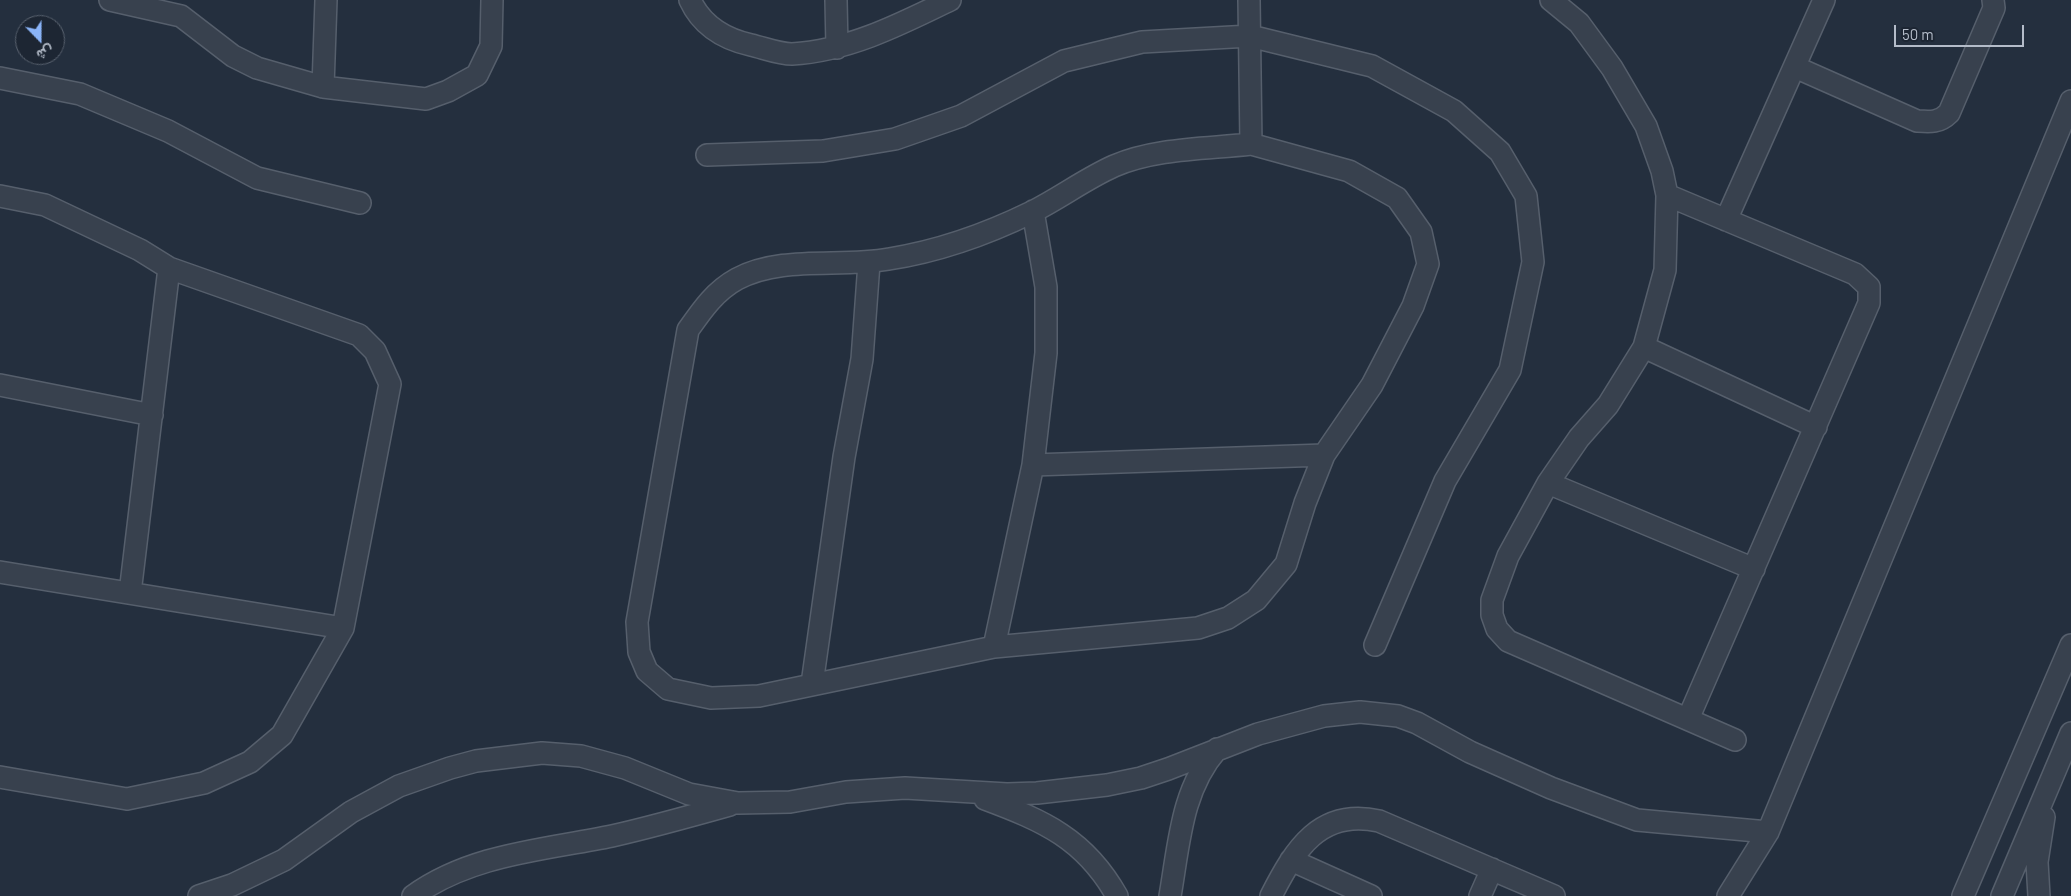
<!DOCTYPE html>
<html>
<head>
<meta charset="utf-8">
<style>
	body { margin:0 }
	#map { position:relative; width:2071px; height:896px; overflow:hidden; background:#242f3e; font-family:Barlow,Vazirmatn,sans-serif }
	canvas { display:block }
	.north { position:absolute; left:15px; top:15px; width:50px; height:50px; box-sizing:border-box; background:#1d2633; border:1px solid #59626f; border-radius:50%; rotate:158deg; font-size:14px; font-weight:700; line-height:20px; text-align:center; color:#b4bcc9 }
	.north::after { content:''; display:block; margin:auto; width:18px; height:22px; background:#8ab4f8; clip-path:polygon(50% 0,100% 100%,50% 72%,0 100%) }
	.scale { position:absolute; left:1894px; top:25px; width:130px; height:22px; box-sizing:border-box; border:2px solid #b4bcc9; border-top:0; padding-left:6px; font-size:15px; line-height:18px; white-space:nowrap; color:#b4bcc9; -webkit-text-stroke:4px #1d2633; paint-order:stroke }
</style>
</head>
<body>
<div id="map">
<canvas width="2071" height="896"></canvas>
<div class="north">ش</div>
<div class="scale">50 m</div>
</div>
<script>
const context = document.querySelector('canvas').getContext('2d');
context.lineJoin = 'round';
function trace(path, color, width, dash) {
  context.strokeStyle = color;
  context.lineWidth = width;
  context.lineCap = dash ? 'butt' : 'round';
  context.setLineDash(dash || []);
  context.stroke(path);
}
const minor = new Path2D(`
	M110,0L181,16L233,56L257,68L323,87L426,99L448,91L477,75L491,46L492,0
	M690,0C702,26 724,39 751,45C764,48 779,54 792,54C848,51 901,24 950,0
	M836,0L837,48
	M1249,0L1251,144
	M1551,0L1579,23L1612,68L1646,126L1662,171L1667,195L1665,270L1644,347L1608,405L1579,438L1548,483L1508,556L1492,600V615L1497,629L1508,641L1735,740
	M1795,67L1917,121C1930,122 1939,123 1949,113L1994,8L1993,0
	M0,78L80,94L168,131L257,178L360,203
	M323,87L326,0
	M1251,144L1349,171L1397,198L1421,232L1428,264L1413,306L1372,385L1324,455L1305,503L1286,564L1256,600L1228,618L1198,628L994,647L759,696L711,698L668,689L647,671L639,652L637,622L688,330C702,310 715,291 737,279C782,255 840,268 889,259C940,251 985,235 1032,212C1060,198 1085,179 1114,166C1156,148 1206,149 1251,144Z
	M707,155L823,151L895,139L961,116L1064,61L1142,42L1250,36L1372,66L1454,111L1500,152L1526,196L1533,262L1510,370L1445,481L1375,645
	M1667,195L1855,274L1869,287V303L1688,719
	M0,196L45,205L140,250L169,268L359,335L375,351L390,384L343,628L282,735L250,762L204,783L127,799L0,777
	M1726,220L1824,0
	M1644,347L1816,427
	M0,385L152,415
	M1033,465L1324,455
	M1548,483L1754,569
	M0,572L343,628
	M130,593L169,268
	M994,647L1033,465L1046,353V287L1033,211
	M812,684L844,457L862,359L869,263
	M985,799C1044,821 1085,839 1117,896
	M1291,860L1371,896
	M199,896L232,885L284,860L351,812L399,786L450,768L476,761L542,753L581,756L625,768L689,794L738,803L790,802L846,792L905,788L1007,794L1037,793L1107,785L1141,778L1168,769L1258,734L1324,716L1360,712L1398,716L1417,723L1470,752L1551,788L1637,820L1768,832
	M413,896C471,854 544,850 612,836C652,827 691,816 730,805
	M1170,896C1179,845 1181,790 1217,749
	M1271,896C1295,849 1320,808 1379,821L1554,896
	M1480,896L1492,869
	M1728,896L1768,832L2071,101
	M1963,896L2071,645
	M2002,896L2071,733
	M2039,896L2037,862L2044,817`);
trace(minor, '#565f6c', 24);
trace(minor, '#38414e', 21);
</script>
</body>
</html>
